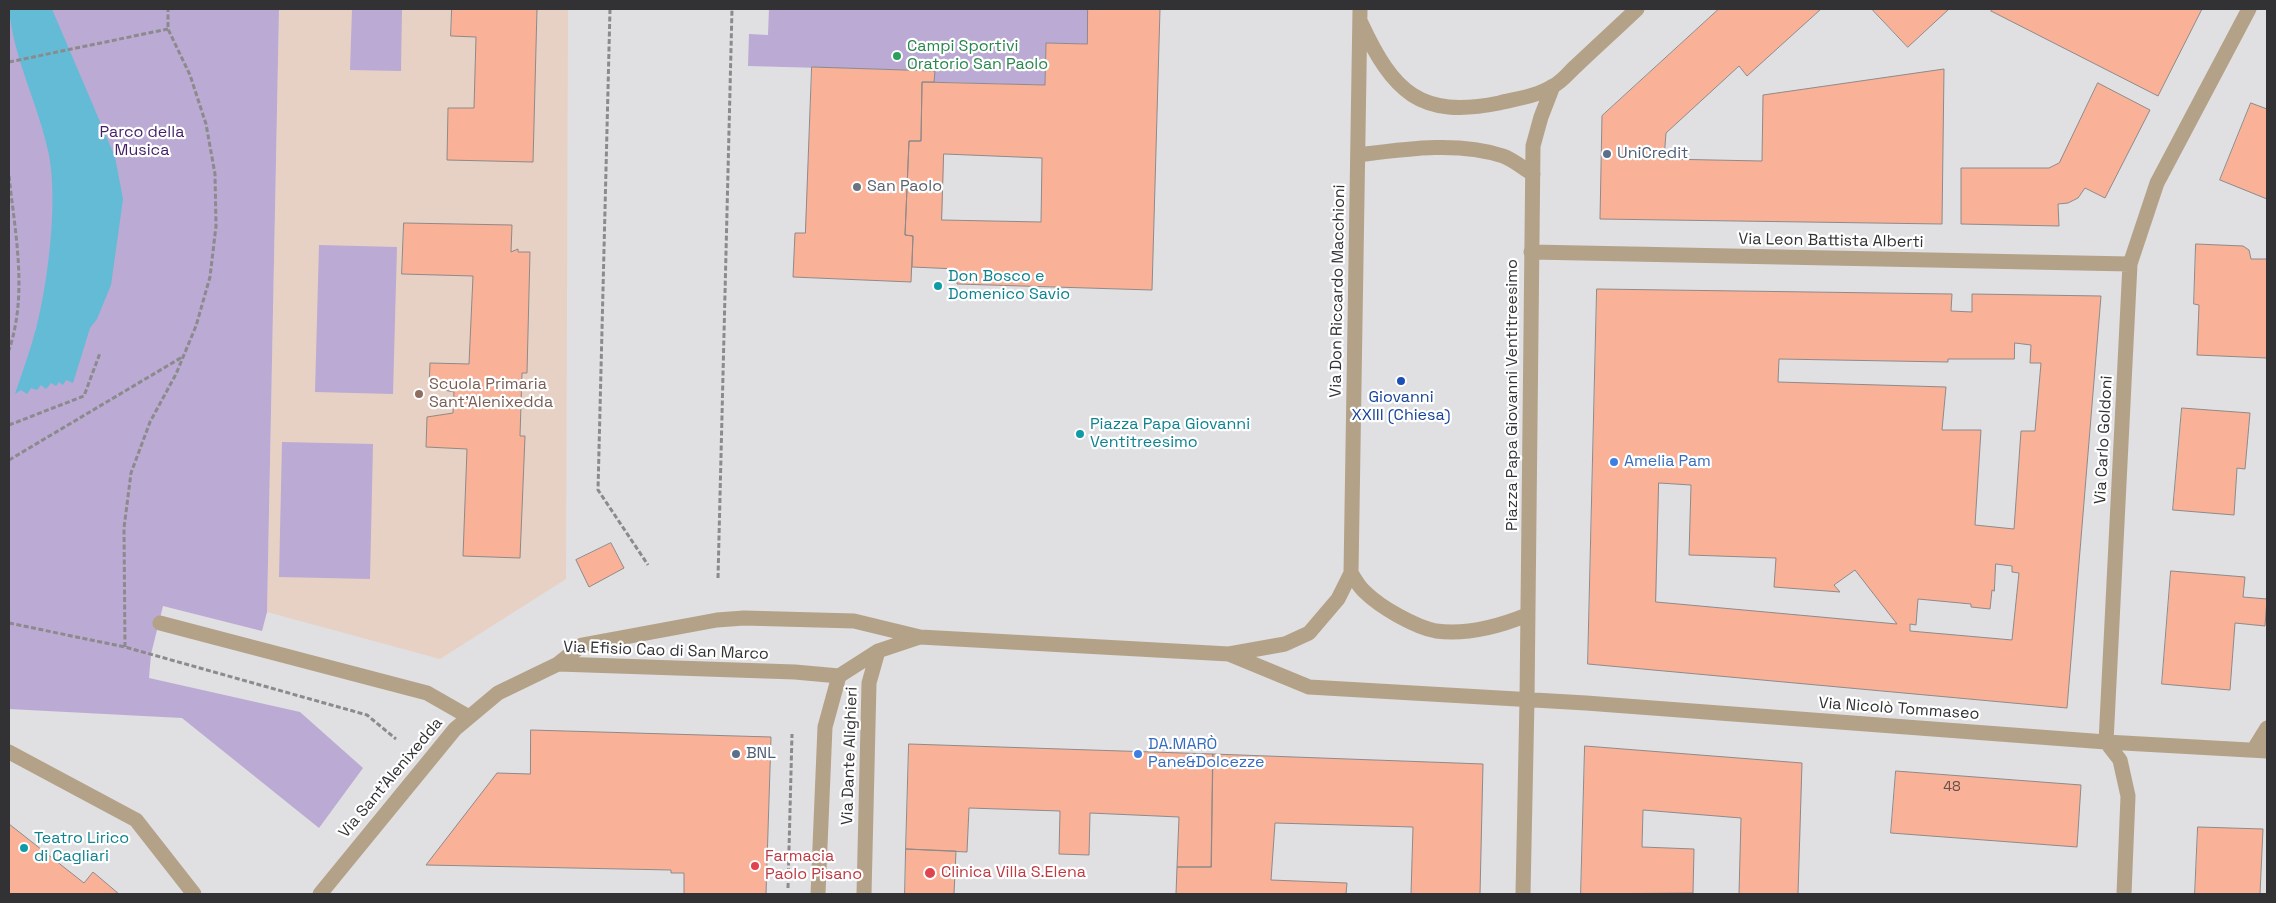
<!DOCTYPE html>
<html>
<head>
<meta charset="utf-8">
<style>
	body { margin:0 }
	#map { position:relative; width:2276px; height:903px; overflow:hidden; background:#e0dfe2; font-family:"Space Grotesk",sans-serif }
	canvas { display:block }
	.frame { position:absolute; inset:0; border:10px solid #323133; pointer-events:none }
</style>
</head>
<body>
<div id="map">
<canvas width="2276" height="903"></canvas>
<div class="frame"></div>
</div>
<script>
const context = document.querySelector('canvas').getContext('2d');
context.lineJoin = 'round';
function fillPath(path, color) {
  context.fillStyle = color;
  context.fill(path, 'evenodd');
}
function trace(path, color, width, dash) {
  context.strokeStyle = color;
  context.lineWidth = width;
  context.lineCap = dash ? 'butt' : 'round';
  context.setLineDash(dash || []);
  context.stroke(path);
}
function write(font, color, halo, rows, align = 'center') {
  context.font = font + ' "Space Grotesk",sans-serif';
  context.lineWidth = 4.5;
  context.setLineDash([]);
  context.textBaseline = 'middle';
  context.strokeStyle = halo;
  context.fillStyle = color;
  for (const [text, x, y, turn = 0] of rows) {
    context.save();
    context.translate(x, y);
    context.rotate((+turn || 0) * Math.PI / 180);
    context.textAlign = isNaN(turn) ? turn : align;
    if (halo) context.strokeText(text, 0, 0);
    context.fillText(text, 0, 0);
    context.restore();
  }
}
const education = new Path2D(`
	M279,9H568L566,579L440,659L267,612Z`);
const green = new Path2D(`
	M9,9H279L267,612L262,631L163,606L151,654L149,678L300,712L363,768L319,828L182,718L9,709Z
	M352,9H402L401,71L350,70Z
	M769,9H1088L1087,44L1046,43L1045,85L934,82V71L748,66L749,34L768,35Z
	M319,245L397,247L393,394L315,392Z
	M282,442L373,444L370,579L279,577Z`);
const water = new Path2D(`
	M9,9H52L115,157L123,199L111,285L97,319L90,328L73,383L66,380L63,385L59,382L56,386L51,383L46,389L41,385L37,390L31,388L27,394L21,390L15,394C22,373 30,351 36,329C48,282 58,203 49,155C39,105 14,61 9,9Z`);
const building = new Path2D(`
	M452,9H537L533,162L447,160L448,108H474L476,37L451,36Z
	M1088,9H1160L1152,290L957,284V269L912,267L913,236L905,235L909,141H921L922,82L1045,85L1046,43L1087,44ZM944,154L1042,158L1041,222L942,220Z
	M1719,9H1821L1747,76L1739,66L1666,133L1664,159L1762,161L1763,95L1944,69L1942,224L1600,219L1602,116Z
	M1872,9H1949L1908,47Z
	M1993,9H2202L2158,96L1991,11Z
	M812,67L935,71L934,82H922L921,141H909L905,235L913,236L911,282L793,277L795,233H805Z
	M2098,83L2150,110L2105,198L2085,188L2078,198L2068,203L2058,204L2059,226L1961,224V168H2049L2059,163Z
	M2251,103L2267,109V199L2220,180Z
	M404,223L512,225L511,252L518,249V252H530L527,373H522L520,436H525L520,558L463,556L467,449L426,447L427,417L453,413L454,392L429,387L430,363L469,364L473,276L402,274Z
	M2196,244L2243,246L2249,250L2251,259H2267V358L2197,355L2199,305L2194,304Z
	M1597,289L1952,294L1951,311L1972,312V294L2101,296L2067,708L1588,664ZM2015,343L2031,345L2030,363H2041L2035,431H2021L2014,529L1975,525L1981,430H1942L1946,387L1778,382L1779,359L1948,362V359H2014ZM1659,483L1691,485L1689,555L1776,558L1774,587L1840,592L1834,585L1855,570L1897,624L1656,602ZM1996,564L2012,566V572L2019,573L2012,640L1910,631V624L1916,625L1918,599L1971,604V607L1990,609L1992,590L1994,591Z
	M2182,408L2250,413L2245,469L2237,468L2234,515L2173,510Z
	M611,543L624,568L589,587L576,560Z
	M2171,571L2245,577L2243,597L2267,599L2265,626L2235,623L2230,690L2162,684Z
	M531,730L771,737L766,894H684V873H671V870L426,865L497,773L530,774Z
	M909,744L1213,754L1211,867H1177L1179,817L1090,813L1089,855L1059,854L1060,811L969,808L967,852L906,849Z
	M1585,746L1802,763L1798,894H1739L1741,818L1643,810L1642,847L1694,849L1693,893L1581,894Z
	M1213,754L1483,764L1480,894H1411L1413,827L1275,823L1271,880L1347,883L1346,894H1176L1177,867H1211Z
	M1896,771L2081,785L2077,847L1891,833Z
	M9,824L84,883L93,872L119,894H9Z
	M2198,827L2263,829L2260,894H2195Z
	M906,849L956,851L954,894H905Z`);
const path = new Path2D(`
	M610,9L598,490L648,565
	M9,62L168,29
	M9,176C15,233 28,294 9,350
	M9,425L84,396L100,353
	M9,460L184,356
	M718,578L732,9
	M9,623L125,647L367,715L396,739
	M125,647L124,528L131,473L150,422L176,374L196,326L210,277L216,226L215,174L206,124L190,75L168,29V9
	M788,888L792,734`);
const minor = new Path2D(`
	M1361,23C1393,92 1420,119 1499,103C1516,99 1538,96 1553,86C1562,82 1569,72 1576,66C1596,47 1617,28 1637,9
	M1358,155C1405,149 1458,141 1503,156C1514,160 1524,169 1533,174
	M1531,252L2130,264
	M1351,573C1355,579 1359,587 1365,592C1380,607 1415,627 1436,631C1466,635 1500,626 1527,615
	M160,623L427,693L469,717
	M1229,654L1309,687L1586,703L2106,742L2267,751
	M558,664L582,645L717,620L744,618L854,621L920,637L1229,654L1285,644L1309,633L1338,599L1351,573L1360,9
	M2254,749L2267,728
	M9,752L136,820L194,894
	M320,894L455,729L498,693L558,664L795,672L839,676
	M818,894L825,727L839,676L878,651
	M864,894L869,683L878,651L920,637
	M1523,894L1527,700L1533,146L1541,117L1553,86
	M2124,894L2128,796L2120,760L2106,742L2130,264L2157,183L2249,9`);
const markers = [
	[897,56,5,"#2e9e5b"],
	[1607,154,5,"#5c6f8a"],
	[857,187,5,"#6b7280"],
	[938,286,5,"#0f9aa8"],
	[1401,381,5,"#1a4fb4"],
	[419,394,5,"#8d6e63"],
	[1080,434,5,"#0f9aa8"],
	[1614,462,5,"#3f7fe0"],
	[736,754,5,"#5c6f8a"],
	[1138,754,5,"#3f7fe0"],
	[24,848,5,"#0f9aa8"],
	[755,866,5,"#e0444e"],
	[930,873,6,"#e0444e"]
];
const numberNames = [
	["48",1952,787]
];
const leisureNames = [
	["Campi Sportivi",907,47],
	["Oratorio San Paolo",907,65]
];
const parkNames = [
	["Parco della",142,133],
	["Musica",142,151]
];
const serviceNames = [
	["UniCredit",1617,154],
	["BNL",746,754]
];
const worshipNames = [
	["San Paolo",867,187]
];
const streetNames = [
	["Via Leon Battista Alberti",1831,241,1],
	["Via Don Riccardo Macchioni",1338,291,-89],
	["Piazza Papa Giovanni Ventitreesimo",1513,395,-90],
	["Via Carlo Goldoni",2104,440,-87],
	["Via Efisio Cao di San Marco",666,651,2],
	["Via Nicolò Tommaseo",1899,709,4],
	["Via Dante Alighieri",850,756,-88],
	["Via Sant'Alenixedda",391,778,-50]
];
const cultureNames = [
	["Don Bosco e",948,277],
	["Domenico Savio",948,295],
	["Piazza Papa Giovanni",1090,425],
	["Ventitreesimo",1090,443],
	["Teatro Lirico",34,839],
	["di Cagliari",34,857]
];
const educationNames = [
	["Scuola Primaria",429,385],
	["Sant'Alenixedda",429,403]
];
const transitNames = [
	["Giovanni",1401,398],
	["XXIII (Chiesa)",1401,416]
];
const shopNames = [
	["Amelia Pam",1624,462],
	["DA.MARÒ",1148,745],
	["Pane&Dolcezze",1148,763]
];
const healthNames = [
	["Farmacia",765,857],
	["Paolo Pisano",765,875],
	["Clinica Villa S.Elena",941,873]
];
fillPath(education, '#e7d1c4');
fillPath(green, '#bbaad3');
fillPath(water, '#63bbd5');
fillPath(building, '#f9b198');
trace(building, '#8e8a89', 1);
trace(path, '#8b8a8d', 3, [5, 2.5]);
trace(minor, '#b3a288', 15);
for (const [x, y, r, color] of markers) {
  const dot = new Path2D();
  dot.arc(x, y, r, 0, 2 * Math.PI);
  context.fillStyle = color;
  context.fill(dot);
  trace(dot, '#fff', 2);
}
write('14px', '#64514c', null, numberNames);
write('16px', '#27864d', '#fff', leisureNames, 'left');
write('16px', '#441f68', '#fff', parkNames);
write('16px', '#4e5e75', '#fff', serviceNames, 'left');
write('16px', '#5b616d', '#fff', worshipNames, 'left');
write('16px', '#323133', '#fff', streetNames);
write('16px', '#0d838f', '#fff', cultureNames, 'left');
write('16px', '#785e54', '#fff', educationNames, 'left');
write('16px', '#164399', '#fff', transitNames);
write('16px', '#366cbe', '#fff', shopNames, 'left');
write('16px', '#be3a42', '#fff', healthNames, 'left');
</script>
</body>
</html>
